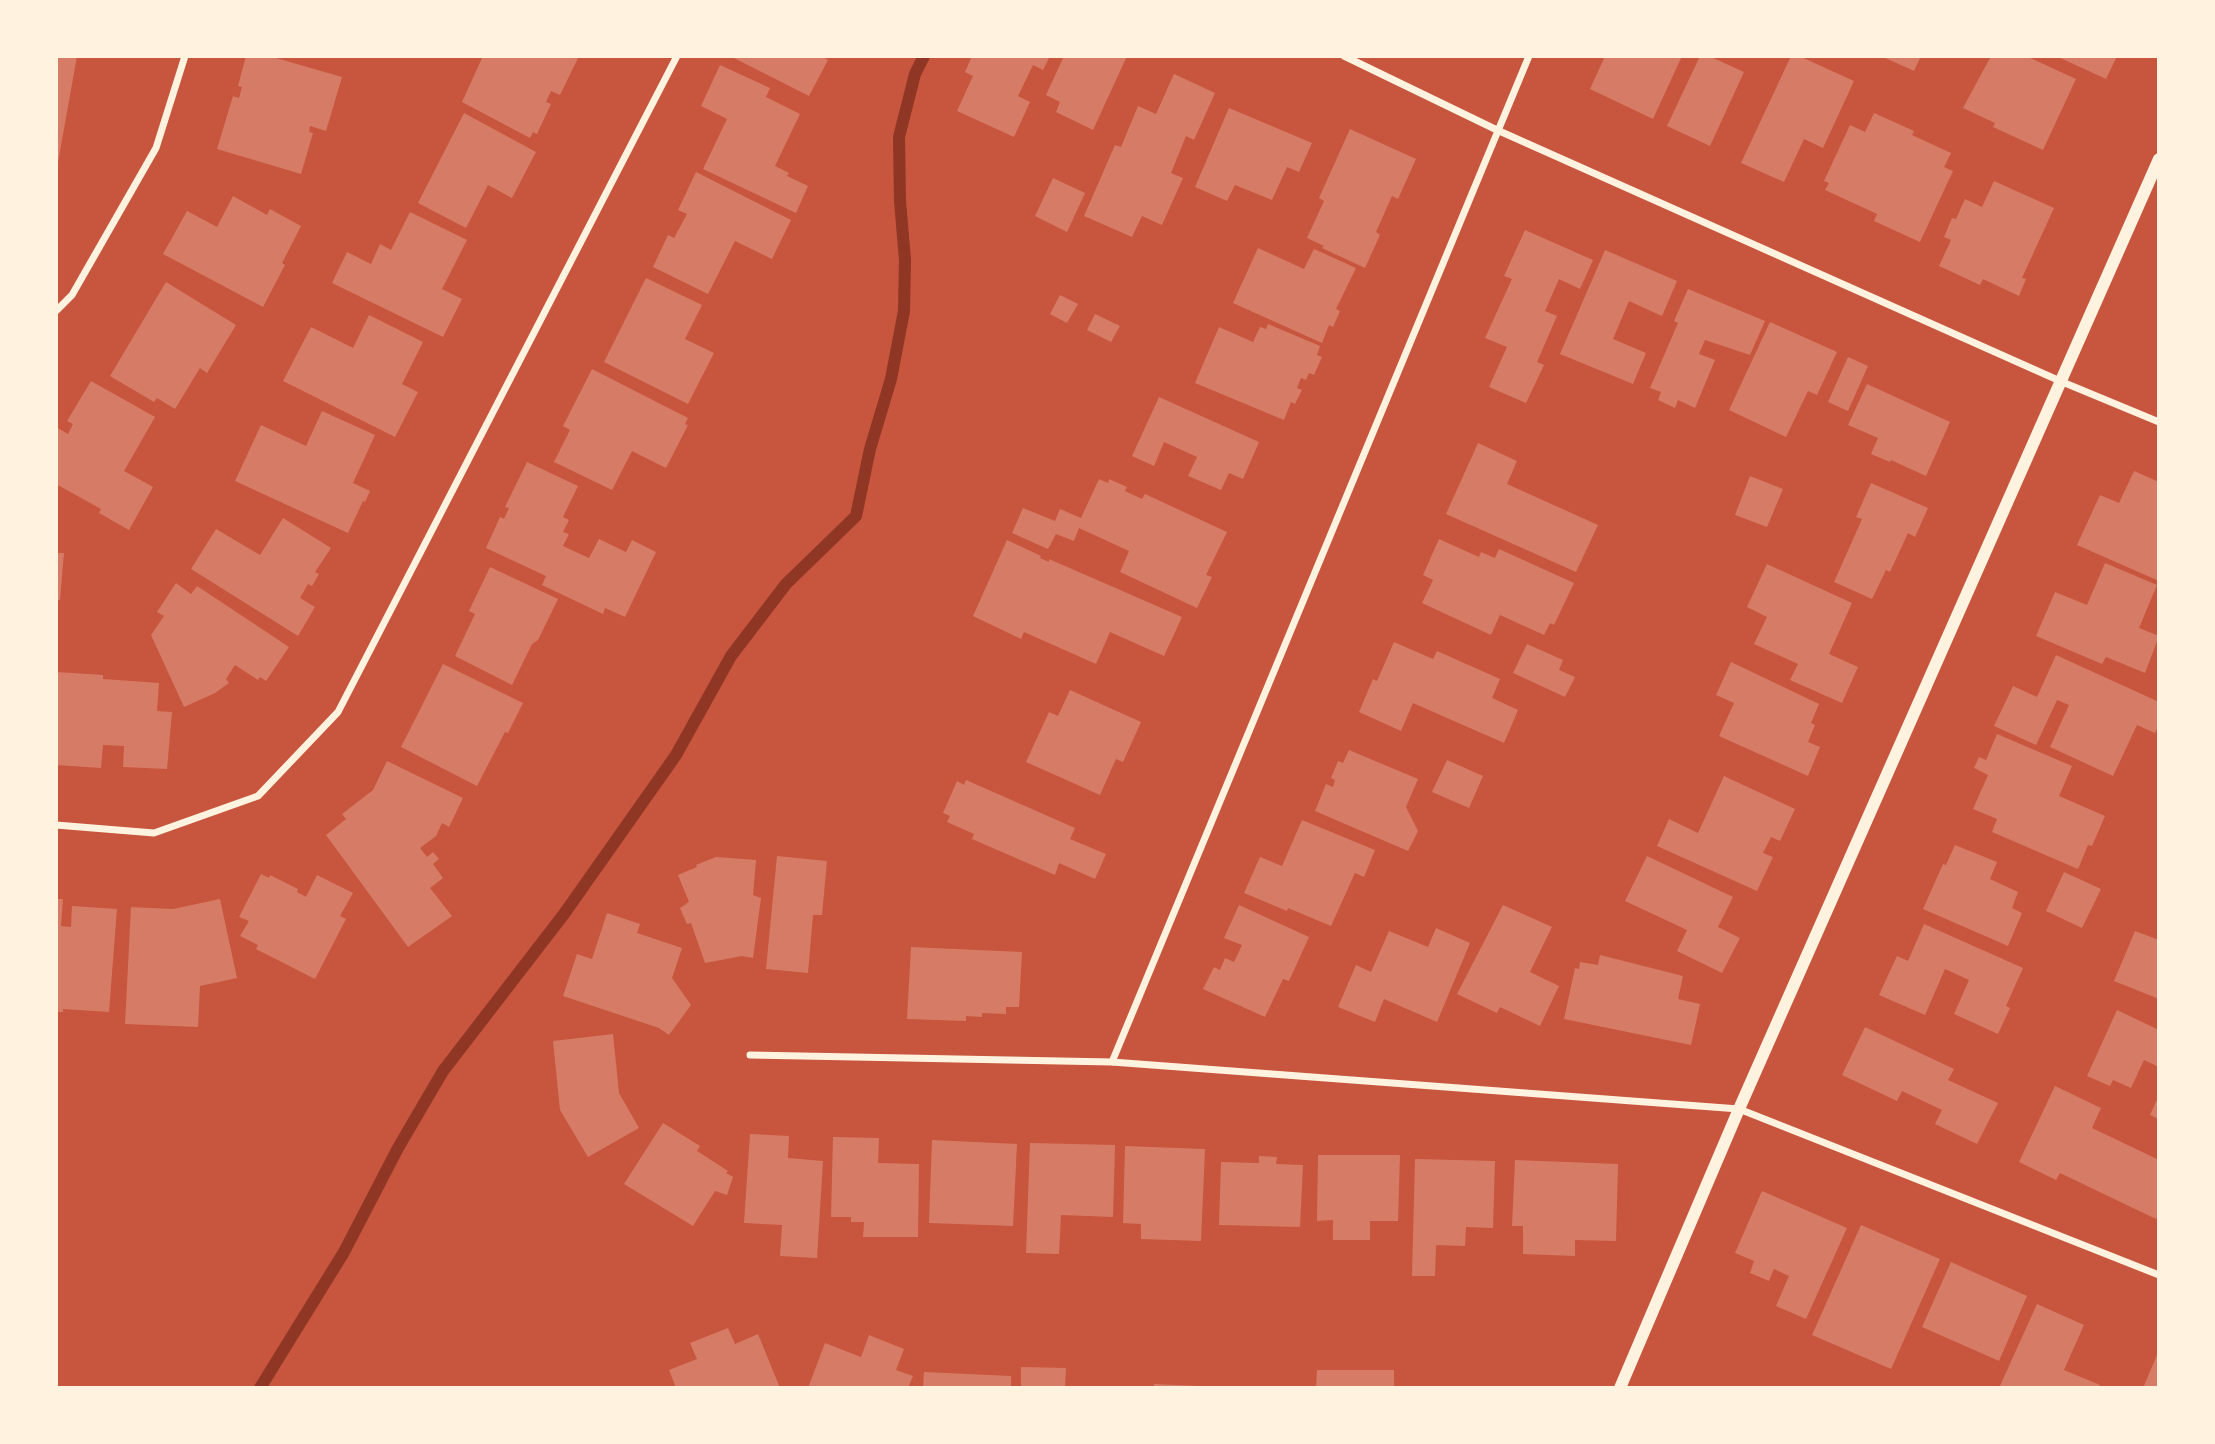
<!DOCTYPE html>
<html>
<head>
<meta charset="utf-8">
<style>
	body { margin:0 }
	#map { position:relative; width:2215px; height:1444px; overflow:hidden; background:#c8553d; font-family:Helvetica,sans-serif }
	canvas { display:block }
	.frame { position:absolute; inset:0; border:58px solid #fff3e0; pointer-events:none }
</style>
</head>
<body>
<div id="map">
<canvas width="2215" height="1444"></canvas>
<div class="frame"></div>
</div>
<script>
const context = document.querySelector('canvas').getContext('2d');
context.lineJoin = 'round';
function trace(path, color, width, dash) {
  context.strokeStyle = color;
  context.lineWidth = width;
  context.lineCap = dash ? 'butt' : 'round';
  context.setLineDash(dash || []);
  context.stroke(path);
}
function fillPath(path, color) {
  context.fillStyle = color;
  context.fill(path, 'evenodd');
}
const stream = new Path2D(`
	M260,1388L344,1252L398,1148L443,1071L564,914L676,755L731,656L786,584L856,516L870,449L891,379L904,311L905,260L900,201L899,137L915,74L924,56`);
const building = new Path2D(`
	M56,56H77L57,168H56Z
	M246,56H269L342,77L326,131L310,126L309,132L313,133L301,174L217,149L233,96L239,98L242,87L238,86Z
	M483,56H579L560,95L551,91L546,102L551,104L537,134L533,132L530,138L462,102Z
	M730,56H822L828,60L809,96Z
	M972,56H1050L1043,70L1033,65L1018,96L1030,102L1014,137L957,111L973,76L965,72Z
	M1064,56H1127L1093,130L1056,112L1060,102L1046,95Z
	M1605,56H1682L1653,119L1590,89Z
	M1700,56H1709L1744,72L1710,146L1667,126Z
	M1791,56H1799L1854,81L1823,148L1804,139L1784,182L1741,163Z
	M1881,56H1921L1914,71Z
	M1991,56H2026L2076,79L2043,150L1993,127L1995,123L1963,108Z
	M2056,56H2117L2106,79Z
	M720,65L770,88L766,97L800,114L775,166L789,173L787,176L808,186L796,213L703,169L727,119L701,106Z
	M1174,74L1215,93L1194,140L1186,136L1171,173L1183,178L1162,225L1142,216L1132,237L1084,216L1115,145L1121,147L1138,106L1156,114Z
	M1229,108L1312,143L1299,172L1287,167L1272,200L1235,185L1227,201L1195,187Z
	M464,113L536,152L512,198L488,185L466,228L418,203Z
	M1874,113L1914,131L1912,135L1951,153L1944,167L1953,171L1920,242L1874,221L1877,214L1825,190L1829,183L1824,181L1850,125L1865,132Z
	M1350,129L1416,159L1398,199L1392,196L1376,232L1380,235L1365,268L1322,248L1324,246L1307,238L1324,201L1319,198Z
	M696,172L791,220L772,259L735,241L708,294L653,267L668,235L674,238L687,214L678,210Z
	M1053,178L1085,193L1067,232L1035,216Z
	M1994,181L2054,208L2022,278L2026,279L2019,296L1983,279L1980,285L1939,266L1951,240L1944,237L1952,218L1956,219L1965,199L1982,207Z
	M233,196L267,215L270,209L301,226L282,263L285,265L263,307L163,254L187,211L217,227Z
	M410,212L467,240L442,289L462,299L443,337L332,283L347,252L371,264L380,244L391,250Z
	M1525,230L1593,260L1580,289L1559,279L1545,311L1557,316L1537,362L1544,365L1526,403L1489,387L1507,347L1485,338L1512,279L1504,276Z
	M1258,248L1304,269L1314,249L1356,268L1336,309L1340,311L1333,327L1329,325L1322,343L1233,303Z
	M1605,250L1677,281L1662,316L1629,301L1613,339L1646,353L1633,384L1560,354Z
	M646,278L702,305L685,339L714,353L688,404L604,362Z
	M166,282L236,325L207,373L200,368L175,409L157,398L154,402L110,376Z
	M1688,289L1765,321L1750,355L1705,340L1699,354L1715,360L1695,408L1678,400L1675,408L1658,400L1661,392L1650,388L1678,323L1674,321Z
	M1060,295L1078,304L1067,323L1050,314Z
	M1095,314L1120,326L1111,342L1087,330Z
	M369,315L423,342L402,384L418,392L395,437L283,381L311,327L353,348Z
	M1770,322L1837,352L1817,395L1808,391L1786,437L1729,410Z
	M1268,324L1320,346L1317,355L1322,357L1314,375L1309,373L1306,380L1301,378L1297,388L1302,390L1295,404L1291,402L1284,420L1195,383L1219,327L1253,342L1260,327L1266,329Z
	M1848,357L1868,366L1848,411L1828,402Z
	M592,369L688,418L685,424L688,425L666,468L632,451L612,490L554,462L570,430L563,426Z
	M91,381L155,417L124,471L153,487L129,530L99,513L101,509L56,484V427L68,434L73,424L67,421Z
	M1867,384L1950,422L1926,476L1891,460L1890,462L1871,454L1878,438L1848,425Z
	M1159,397L1259,442L1243,479L1229,473L1221,490L1188,476L1197,457L1164,442L1154,466L1132,456Z
	M322,411L375,435L353,483L370,491L365,502L363,501L348,533L235,481L261,425L306,446Z
	M1478,443L1517,461L1507,484L1598,525L1576,572L1446,514Z
	M527,462L578,486L563,517L569,520L563,532L569,534L563,546L589,558L599,539L626,552L632,540L656,552L625,617L605,608L603,614L542,585L546,576L486,548L500,517L504,519L509,508L505,507Z
	M2134,471L2159,482V581L2077,545L2100,495L2119,503Z
	M1750,476L1783,489L1767,527L1735,515Z
	M1099,479L1108,483L1109,479L1127,487L1125,491L1142,499L1145,494L1227,532L1206,575L1212,577L1197,608L1120,572L1129,551L1079,528L1074,541L1056,534L1048,549L1012,533L1023,508L1055,521L1060,509L1081,518Z
	M1871,483L1928,508L1915,537L1908,533L1890,572L1886,570L1872,599L1834,582L1862,519L1856,517Z
	M283,518L331,548L315,572L319,574L312,586L308,584L300,598L315,607L298,636L191,569L216,529L260,555Z
	M1439,539L1479,557L1481,552L1495,558L1499,549L1574,583L1554,625L1550,623L1544,635L1500,615L1491,635L1422,603L1433,580L1423,575Z
	M1007,540L1041,556L1040,558L1049,562V559L1182,617L1164,656L1110,632L1096,664L1024,632L1021,639L973,616Z
	M56,553H64L60,600H56Z
	M2105,563L2157,585L2139,628L2159,636L2145,673L2106,657L2102,664L2036,636L2055,592L2087,605Z
	M1767,564L1852,603L1829,654L1858,667L1842,703L1790,680L1798,664L1754,644L1767,617L1747,607Z
	M490,567L558,599L538,640L532,644L512,685L455,656L475,614L469,611Z
	M176,583L191,594L197,586L289,647L266,681L260,677L258,680L235,665L226,679L229,683L215,693L184,707L151,635L164,616L157,612Z
	M1394,642L1433,659L1437,651L1500,679L1492,698L1518,710L1504,743L1413,703L1401,731L1359,712L1373,679L1377,681Z
	M1527,644L1563,660L1559,670L1575,677L1565,697L1513,673Z
	M2056,655L2159,702V725L2155,733L2137,725L2113,776L2050,747L2069,705L2057,700L2036,745L1994,726L2013,686L2037,697Z
	M1731,662L1819,704L1811,723L1815,725L1808,742L1820,747L1808,776L1719,736L1734,703L1716,695Z
	M443,664L523,703L508,733L505,732L477,786L401,747Z
	M57,672L103,675V679L159,683L157,711L172,712L167,769L123,767L124,746L103,745L101,768L56,765Z
	M1070,690L1141,722L1123,762L1116,759L1100,795L1026,762L1049,712L1058,716Z
	M1997,734L2072,766L2059,796L2105,816L2092,846L2088,845L2078,869L1992,832L1997,819L1973,809L1988,775L1974,768L1979,757L1986,760Z
	M1349,750L1418,779L1406,807L1418,831L1408,851L1315,811L1326,784L1333,787L1335,780L1331,778L1338,761L1343,763Z
	M1447,760L1483,776L1469,808L1432,792Z
	M387,761L463,798L449,827L442,823L436,836L420,848L427,857L433,852L439,859L433,864L443,878L430,888L452,916L408,947L326,835L346,819L342,814L373,790Z
	M1724,776L1795,809L1780,841L1771,837L1763,853L1773,857L1757,891L1657,846L1669,819L1698,833Z
	M966,780L1075,828L1070,839L1106,854L1095,879L1059,863L1055,875L972,839L974,834L947,822L950,816L943,813L957,781L964,785Z
	M1302,820L1375,850L1364,877L1355,873L1331,926L1288,908L1287,911L1244,893L1260,857L1282,866Z
	M1955,845L1997,862L1990,879L2018,892L2012,908L2022,913L2008,946L1923,909L1943,864L1946,865Z
	M777,856L827,861L822,915H813L808,973L766,969Z
	M1647,856L1733,897L1718,927L1740,938L1722,973L1677,951L1687,930L1625,901Z
	M716,857L756,860L753,895L761,898L753,958L742,956L705,963L691,923L687,924L680,908L689,902L678,875L697,867L696,865Z
	M2064,872L2101,889L2082,928L2046,911Z
	M261,874L269,878L270,875L298,889L297,892L306,897L317,875L353,893L340,916L346,919L315,979L256,949L258,945L240,936L249,921L239,917Z
	M56,899H63L61,926L71,927L72,906L117,909L109,1012L63,1009V1012H56Z
	M220,899L237,978L200,986L198,1027L125,1024L131,907L173,909Z
	M1239,905L1309,937L1289,981L1283,979L1265,1017L1203,989L1214,967L1220,970L1225,958L1234,962L1242,945L1224,938Z
	M1503,905L1552,927L1530,972L1559,986L1540,1026L1500,1007L1497,1013L1457,994Z
	M607,913L640,924L637,933L682,948L672,978L691,1005L669,1035L659,1028L563,996L577,954L592,959Z
	M1924,924L2023,968L2006,1006L2010,1008L1998,1034L1954,1014L1969,980L1945,969L1925,1015L1879,995L1897,956L1908,961Z
	M1436,928L1470,943L1437,1022L1384,999L1375,1022L1338,1007L1356,965L1371,972L1389,931L1428,947Z
	M2135,931L2159,940V999L2114,981Z
	M911,947L1022,952L1019,1007H1006V1014L982,1013V1017L966,1016V1021L907,1019Z
	M1600,955L1683,976L1678,999L1700,1004L1691,1045L1564,1019L1575,968L1579,969L1580,962L1598,965Z
	M2117,1010L2159,1030V1067L2144,1060L2131,1088L2113,1080L2110,1086L2087,1076Z
	M1865,1027L1954,1069L1948,1080L1998,1103L1977,1144L1935,1124L1942,1110L1902,1091L1897,1101L1842,1075Z
	M613,1034L619,1093L639,1128L588,1157L560,1110L553,1041Z
	M2055,1086L2101,1108L2092,1128L2159,1160V1213L2156,1219L2060,1173L2056,1180L2019,1162Z
	M2159,1095V1119L2150,1115Z
	M663,1123L700,1146L697,1151L728,1171L726,1173L733,1177L727,1195L715,1191L693,1226L624,1184Z
	M750,1134L789,1136L788,1158L823,1161L817,1258L780,1256L782,1225L744,1223Z
	M833,1137L879,1138L878,1163L919,1164L918,1237H863L864,1222H851V1217H831Z
	M932,1140L1017,1144L1013,1226L929,1223Z
	M1030,1143L1115,1145L1113,1217L1061,1215L1059,1254L1026,1253Z
	M1125,1146L1205,1149L1201,1241L1141,1239V1224L1123,1223Z
	M1318,1155H1400L1398,1221H1370V1240H1333V1220L1317,1221Z
	M1259,1156L1277,1157L1276,1164L1303,1165L1300,1227L1219,1225L1221,1162L1259,1163Z
	M1415,1159L1495,1161L1493,1228L1466,1227L1465,1246L1436,1245L1435,1276H1412Z
	M1515,1160L1618,1164L1616,1241L1575,1240V1256L1523,1254V1226H1512Z
	M1762,1191L1847,1228L1806,1319L1776,1306L1789,1276L1774,1269L1769,1281L1750,1273L1754,1261L1735,1253Z
	M1861,1225L1940,1259L1891,1369L1812,1335Z
	M1951,1262L2027,1296L1999,1361L1922,1327Z
	M2037,1304L2084,1325L2064,1370L2100,1385L2098,1388H1999Z
	M728,1328L735,1344L758,1334L780,1388H676L669,1370L697,1359L690,1343Z
	M869,1335L904,1349L896,1370L913,1376L908,1388H808L825,1343L861,1357Z
	M2157,1355L2159,1356V1388H2143Z
	M1021,1367L1066,1368L1065,1388H1021Z
	M1317,1370H1394V1388H1316Z
	M924,1372L1011,1376V1388H923Z
	M1154,1384L1200,1386V1388H1154Z`);
const minor = new Path2D(`
	M1344,56L1497,130L2060,381L2159,422
	M56,311L72,295L156,148L185,56
	M56,825L154,833L258,796L338,712L677,56
	M750,1055L1112,1062L1739,1109L2159,1275
	M1112,1062L1529,56`);
const tertiary = new Path2D(`
	M1620,1388L1739,1109L2159,159`);
trace(stream, '#8f3625', 12);
fillPath(building, '#d67c66');
trace(minor, '#fff3e0', 7);
trace(tertiary, '#fff3e0', 12);
</script>
</body>
</html>
